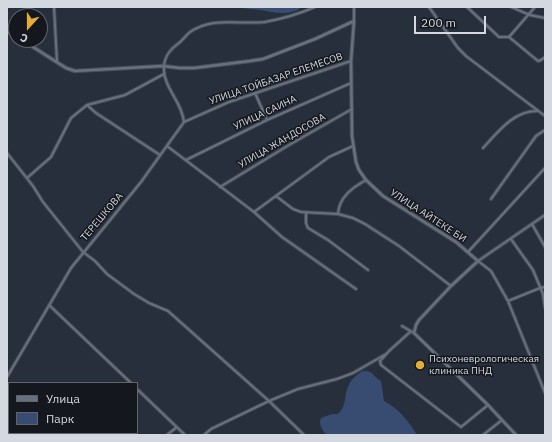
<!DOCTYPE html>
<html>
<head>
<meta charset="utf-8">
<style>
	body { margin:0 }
	#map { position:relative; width:552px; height:442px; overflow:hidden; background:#282f3c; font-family:"IBM Plex Sans",sans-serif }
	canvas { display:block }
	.frame { position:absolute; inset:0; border:8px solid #d4d9e1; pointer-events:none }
	.legend { position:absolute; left:8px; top:382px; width:130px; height:52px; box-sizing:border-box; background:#14171d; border:1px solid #61656b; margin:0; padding:5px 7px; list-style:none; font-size:12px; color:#d4d9e1 }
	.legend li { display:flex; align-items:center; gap:8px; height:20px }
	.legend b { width:20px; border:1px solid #61656b }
	.north { position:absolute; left:8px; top:8px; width:40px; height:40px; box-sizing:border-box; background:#14171d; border:1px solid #61656b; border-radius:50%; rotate:201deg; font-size:11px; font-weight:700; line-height:16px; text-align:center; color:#d4d9e1 }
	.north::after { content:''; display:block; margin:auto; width:14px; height:18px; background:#e6ad36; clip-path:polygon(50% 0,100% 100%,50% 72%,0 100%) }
	.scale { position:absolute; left:414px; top:16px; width:72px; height:18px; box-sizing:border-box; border:2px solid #d4d9e1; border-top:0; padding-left:5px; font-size:12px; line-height:14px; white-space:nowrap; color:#d4d9e1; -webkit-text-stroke:3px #14171d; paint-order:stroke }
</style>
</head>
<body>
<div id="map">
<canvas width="552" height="442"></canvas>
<div class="frame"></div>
<ul class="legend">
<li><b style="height:5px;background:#67707e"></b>Улица</li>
<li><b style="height:11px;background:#384c71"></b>Парк</li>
</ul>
<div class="north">С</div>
<div class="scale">200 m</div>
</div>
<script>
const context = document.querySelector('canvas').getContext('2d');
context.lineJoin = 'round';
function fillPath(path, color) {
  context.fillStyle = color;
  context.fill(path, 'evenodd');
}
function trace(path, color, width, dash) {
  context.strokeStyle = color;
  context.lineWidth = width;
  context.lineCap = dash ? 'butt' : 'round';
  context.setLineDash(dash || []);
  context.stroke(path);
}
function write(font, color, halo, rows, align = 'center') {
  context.font = font + ' "IBM Plex Sans",sans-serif';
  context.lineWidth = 3;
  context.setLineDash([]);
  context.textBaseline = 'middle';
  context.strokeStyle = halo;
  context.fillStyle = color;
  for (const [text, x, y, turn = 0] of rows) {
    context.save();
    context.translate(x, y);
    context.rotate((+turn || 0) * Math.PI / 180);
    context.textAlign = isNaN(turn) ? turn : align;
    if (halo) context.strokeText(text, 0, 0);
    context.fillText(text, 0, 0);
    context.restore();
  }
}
const green = new Path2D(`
	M241,7H302C289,17 274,12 260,10C254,9 247,9 241,8Z
	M362,371C374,370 372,376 381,381L384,401C399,409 408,420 417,435H327C323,431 318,425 321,418L332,414H338C348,404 343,396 349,385C351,379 357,375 362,371Z`);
const minor = new Path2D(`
	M54,7L57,62
	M429,7L458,48L466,56L545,116
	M467,7L499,37H509L538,61L541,60L545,57
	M511,7L530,15L545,18
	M354,21V7
	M509,37L535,7
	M255,93L267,120
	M87,105L96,113L160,155
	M184,122L229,102L351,61
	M167,146L254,212L282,237L356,289
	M483,148C498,132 513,111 537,111
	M7,153L33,186L43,202L83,252L95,261L107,274L134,294L149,303L168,311L269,401L304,435
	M186,160L267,120L351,83
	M27,178L51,157L71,118L87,105L125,95L164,74
	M220,187L289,145L352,109
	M276,196L293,209L301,212L338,214L353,218L365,224L399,246L451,286
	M491,199L536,136L545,130
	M254,212L329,157L353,146
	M306,213V223L308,228L328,240L368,270
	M338,214C339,197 352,188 366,180
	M545,215L478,261L491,271L508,301L545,393
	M532,224L545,247
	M511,239L533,270L543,294L545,308
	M468,252L545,168
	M508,301L540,288L545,287
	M49,305L131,383
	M402,326L414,333
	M410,332L389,351L380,361L381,365L461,427L488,405
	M7,377L71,268L141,182L184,122C182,102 165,89 164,71C163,58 169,50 179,43C183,40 186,35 190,32C213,16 239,25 265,22C281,19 299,14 315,7
	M137,389L185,435
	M7,432L12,435
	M128,433L130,435
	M167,435L177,427
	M204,435L211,429L269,401L298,389L337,379L353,373L386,354
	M483,435L502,420`);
const tertiary = new Path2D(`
	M7,31L16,37
	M22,40L66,68L75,71L163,66L180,68H194L250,61L263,59L315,39L354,21L351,61L352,136L356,162L359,170L366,180L383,196L456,242L478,261L451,286L419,320L416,325L414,333L488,405L516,435`);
const markers = [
	[420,365,5,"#e6ad36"]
];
const streetNames = [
	["УЛИЦА ТОЙБАЗАР ЕЛЕМЕСОВ",276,79,-19],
	["УЛИЦА САИНА",265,113,-25],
	["УЛИЦА ЖАНДОСОВА",282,141,-30],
	["УЛИЦА АЙТЕКЕ БИ",428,216,33],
	["ТЕРЕШКОВА",102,217,-50]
];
const poiNames = [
	["Психоневрологическая",429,359],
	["клиника ПНД",429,371]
];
fillPath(green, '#384c71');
trace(minor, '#484d57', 4);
trace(tertiary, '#484d57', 4.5);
trace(minor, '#67707e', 2);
trace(tertiary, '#67707e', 2.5);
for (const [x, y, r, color] of markers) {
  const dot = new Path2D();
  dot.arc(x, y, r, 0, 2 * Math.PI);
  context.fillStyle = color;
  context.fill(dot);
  trace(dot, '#14171d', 1.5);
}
write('10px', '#d4d9e1', '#14171d', streetNames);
write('10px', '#d4d9e1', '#14171d', poiNames, 'left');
</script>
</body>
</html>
